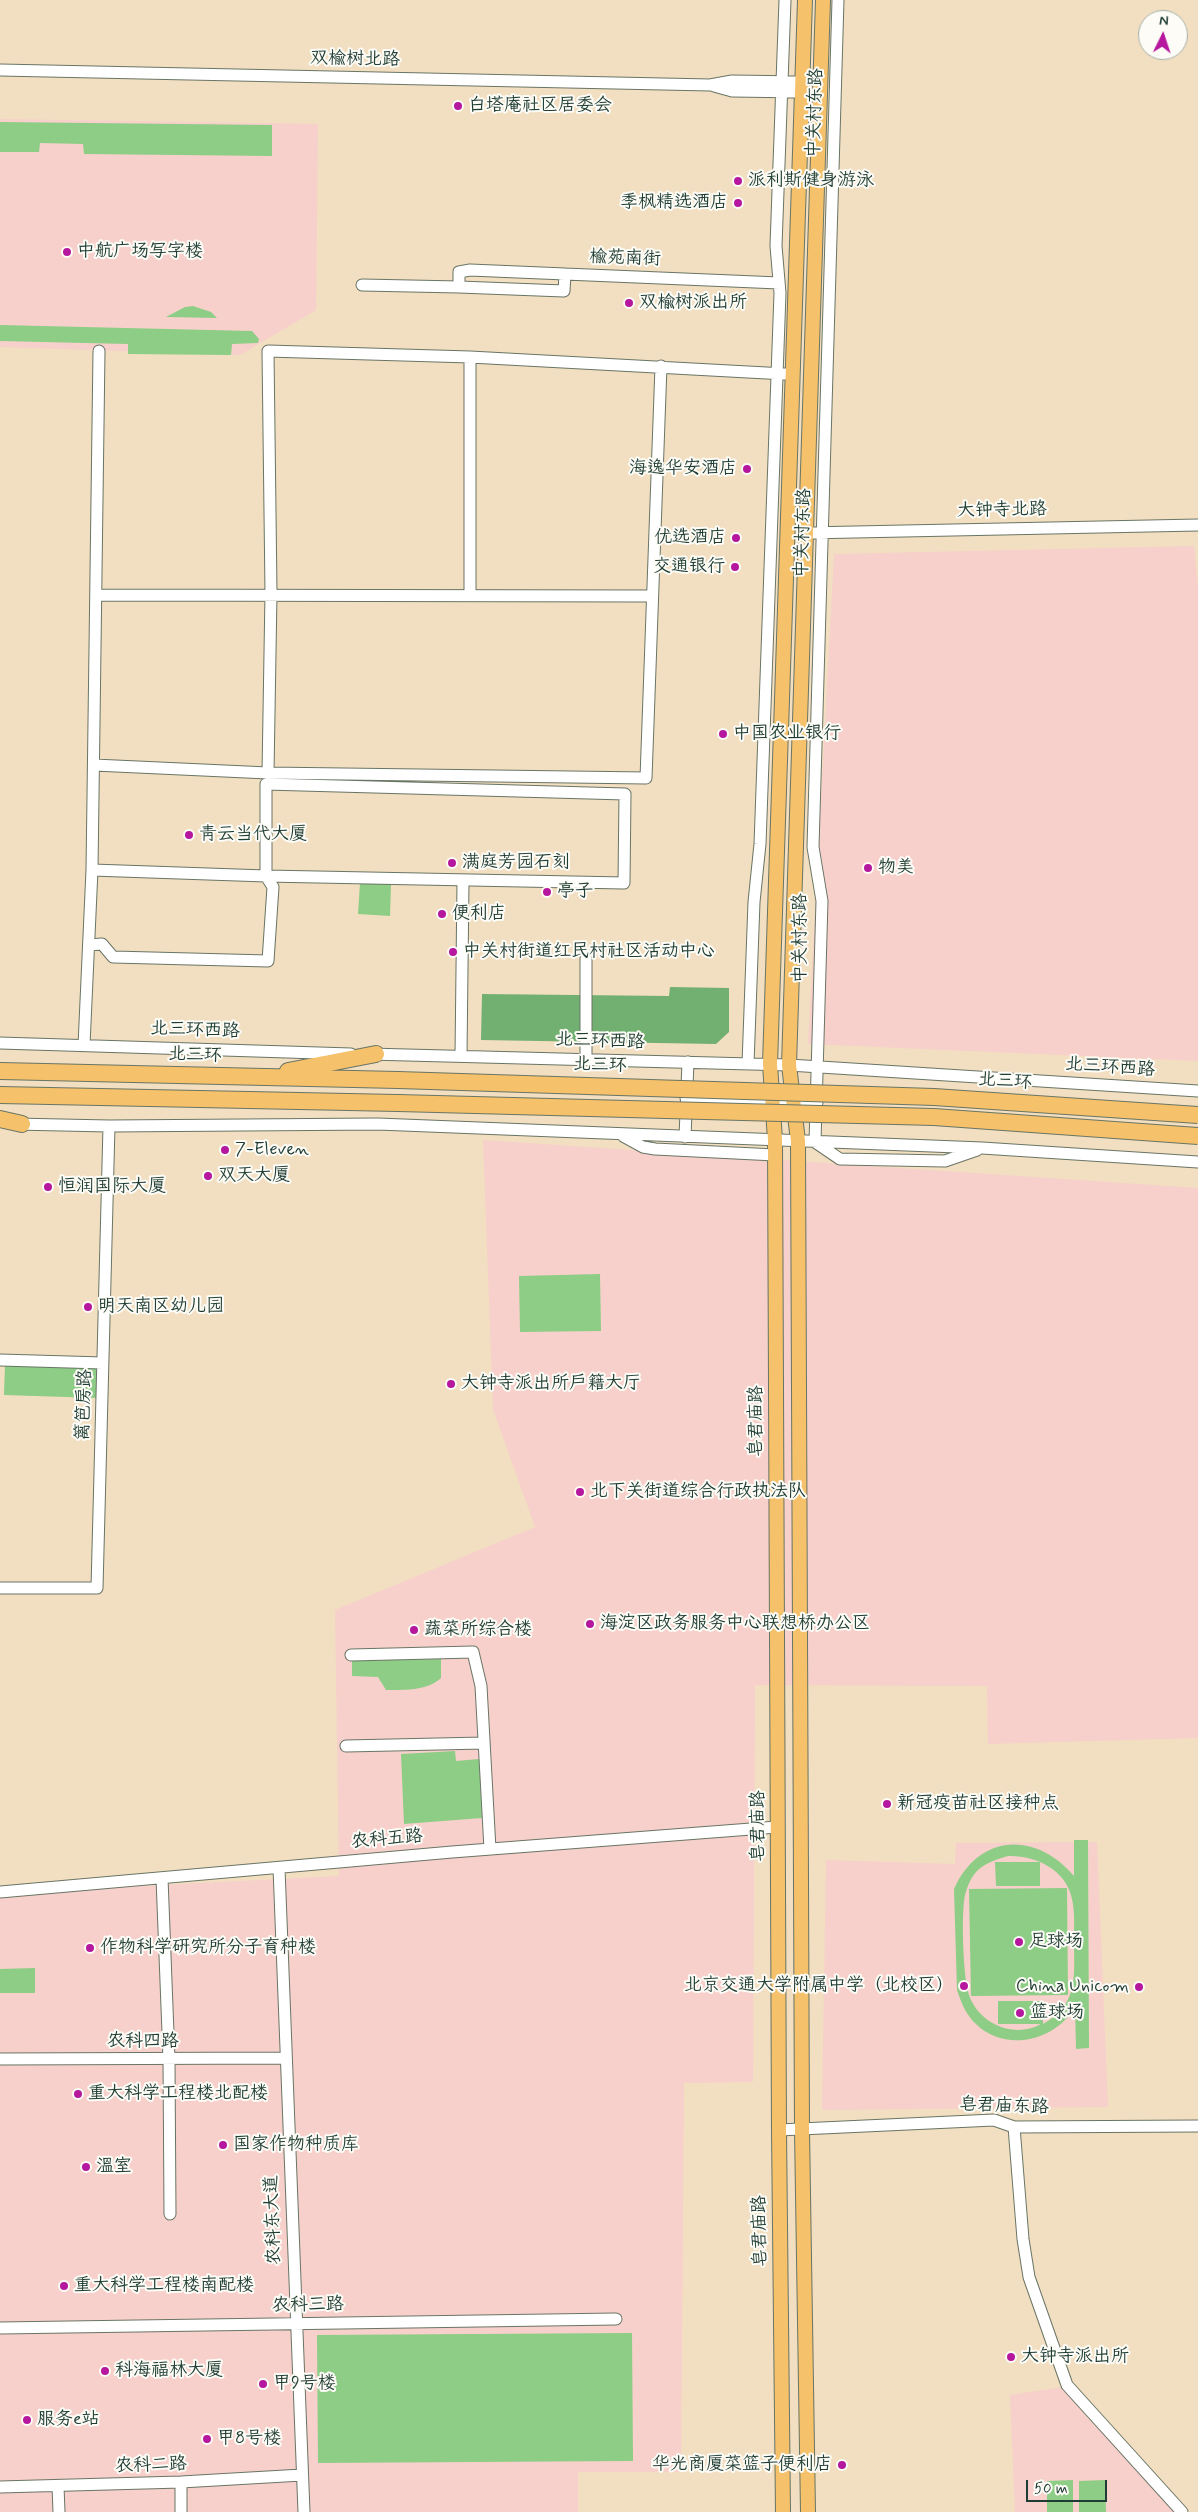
<!DOCTYPE html>
<html>
<head>
<meta charset="utf-8">
<style>
	body { margin:0 }
	#map { position:relative; width:1198px; height:2512px; overflow:hidden; background:#f2dec0; font-family:Mynerve,sans-serif }
	canvas { display:block }
	.north { position:absolute; left:1138px; top:10px; width:50px; height:50px; box-sizing:border-box; background:#fdfcf7; border:1px solid #a4b0a9; border-radius:50%; rotate:4deg; font-size:14px; font-weight:700; line-height:20px; text-align:center; color:#1f3d34 }
	.north::after { content:''; display:block; margin:auto; width:18px; height:22px; background:#b5179e; clip-path:polygon(50% 0,100% 100%,50% 72%,0 100%) }
	.scale { position:absolute; left:1026px; top:2480px; width:81px; height:22px; box-sizing:border-box; border:2px solid #1f3d34; border-top:0; padding-left:6px; font-size:15px; line-height:18px; white-space:nowrap; color:#1f3d34; -webkit-text-stroke:4px #fdfcf7; paint-order:stroke }
</style>
</head>
<body>
<div id="map">
<canvas width="1198" height="2512"></canvas>
<div class="north">N</div>
<div class="scale">50 m</div>
</div>
<script>
const context = document.querySelector('canvas').getContext('2d');
context.lineJoin = 'round';
function fillPath(path, color) {
  context.fillStyle = color;
  context.fill(path, 'evenodd');
}
function trace(path, color, width, dash) {
  context.strokeStyle = color;
  context.lineWidth = width;
  context.lineCap = dash ? 'butt' : 'round';
  context.setLineDash(dash || []);
  context.stroke(path);
}
function write(font, color, halo, rows, align = 'center') {
  context.font = font + ' Mynerve,"LXGW WenKai TC",sans-serif';
  context.lineWidth = 4;
  context.setLineDash([]);
  context.textBaseline = 'middle';
  context.strokeStyle = halo;
  context.fillStyle = color;
  for (const [text, x, y, turn = 0] of rows) {
    context.save();
    context.translate(x, y);
    context.rotate((+turn || 0) * Math.PI / 180);
    context.textAlign = isNaN(turn) ? turn : align;
    if (halo) context.strokeText(text, 0, 0);
    context.fillText(text, 0, 0);
    context.restore();
  }
}
const built = new Path2D(`
	M0,119L318,124L316,310L240,355L0,347Z
	M1194,546L1198,586V1061L808,1044L834,554Z
	M483,1140L1198,1188V1738L988,1744L987,1686L755,1685L753,2082L684,2083L681,2472H578V2512H0V1893L339,1876L335,1610L535,1527L493,1409Z
	M1097,1842L1108,2107L822,2110L826,1860L955,1864L956,1843Z
	M1062,2387L1175,2512H1015L1010,2395Z`);
const green = new Path2D(`
	M0,122L272,125V156L84,154L83,144L40,143L39,152H0Z
	M193,306L211,312L217,318L166,317L185,307Z
	M0,325L252,331L259,339L258,343L232,344L231,355L128,354V344L0,341Z
	M360,883L391,884L390,916L358,914Z
	M600,1274L601,1331L520,1332L519,1276Z
	M5,1365L99,1368L98,1398L4,1395Z
	M441,1659V1678C427,1691 404,1690 386,1690L378,1677L352,1676V1661Z
	M455,1751L456,1761L479,1759L482,1818L404,1824L401,1754Z
	M1074,1840H1088L1089,2048L1076,2049L1075,2006C1057,2041 1005,2053 976,2024C966,2015 961,2002 957,1990L954,1889C979,1833 1036,1831 1074,1876ZM1008,1856C1035,1855 1066,1869 1072,1899C1075,1912 1074,1927 1074,1941C1074,1975 1079,2005 1043,2024L1042,2001H998V2024H1041C1014,2039 979,2024 969,1995C963,1979 961,1912 965,1895C967,1887 971,1877 977,1871C985,1863 997,1859 1008,1856Z
	M995,1862H1040V1886H996Z
	M1067,1888L1068,1995L971,1996L969,1889Z
	M35,1968V1993H0V1969Z
	M632,2333L633,2461L318,2463L317,2335Z
	M1073,2480V2512H1047V2481Z
	M1105,2480L1106,2512H1079V2481Z`);
const forest = new Path2D(`
	M670,987L729,988V1032L716,1044L481,1040L482,994L669,996Z`);
const minor = new Path2D(`
	M0,70L710,85L732,81L802,82
	M714,86L732,91L802,92
	M565,274L564,291L459,287V272L470,270L779,283
	M362,285L459,287
	M806,533L1198,525
	M97,595L651,596
	M470,595V357
	M94,765L268,773L646,778L661,366
	M268,773L271,593L268,351L470,357L785,374
	M266,784L625,794L624,883L266,876Z
	M89,945L102,944L113,957L268,961L273,887L266,876L92,870
	M0,1043L351,1054
	M84,1045L92,870L99,351
	M369,1054L789,1065L1198,1091
	M461,1056L463,881
	M586,1059V959
	M748,1064L754,902L760,844L780,293L776,246L785,0
	M686,1098L817,1103
	M14,1124L109,1126L378,1124L982,1148L1198,1162
	M623,1136L643,1147L655,1149L775,1155
	M685,1137L688,1062
	M815,1142L822,901L813,847L838,0
	M815,1142L840,1159L945,1161L977,1150
	M0,1360L103,1363
	M0,1588H97L109,1126
	M351,1655L473,1652L481,1686L490,1849
	M346,1746L484,1743
	M279,1868L304,2512
	M162,1878L169,2059L170,2214
	M0,1892L452,1852L777,1827
	M0,2059L286,2058
	M1014,2127L1023,2239L1029,2277L1067,2385L1182,2512
	M779,2130L994,2120L1014,2127L1198,2126
	M0,2328L616,2319
	M181,2482V2512
	M58,2486L59,2512
	M0,2487L181,2482L302,2475`);
const major = new Path2D(`
	M783,2512L779,2130L775,1140L770,1064L805,0
	M808,2512L802,2130L798,1141L789,1065L823,0`);
const highway = new Path2D(`
	M0,1071L398,1080
	M288,1071L376,1054
	M0,1095L398,1103
	M0,1119L22,1124`);
const highwayBridge = new Path2D(`
	M398,1080L934,1097L1198,1115
	M398,1103L934,1117L1198,1136`);
const markers = [
	[458,106,5,"#b5179e"],
	[738,181,5,"#b5179e"],
	[738,203,5,"#b5179e"],
	[67,252,5,"#b5179e"],
	[629,303,5,"#b5179e"],
	[747,469,5,"#b5179e"],
	[736,538,5,"#b5179e"],
	[735,567,5,"#b5179e"],
	[723,734,5,"#b5179e"],
	[189,835,5,"#b5179e"],
	[452,863,5,"#b5179e"],
	[868,868,5,"#b5179e"],
	[547,892,5,"#b5179e"],
	[442,914,5,"#b5179e"],
	[453,952,5,"#b5179e"],
	[225,1150,5,"#b5179e"],
	[208,1176,5,"#b5179e"],
	[48,1187,5,"#b5179e"],
	[88,1307,5,"#b5179e"],
	[451,1384,5,"#b5179e"],
	[580,1492,5,"#b5179e"],
	[590,1624,5,"#b5179e"],
	[414,1630,5,"#b5179e"],
	[887,1804,5,"#b5179e"],
	[1019,1942,5,"#b5179e"],
	[90,1948,5,"#b5179e"],
	[964,1986,5,"#b5179e"],
	[1139,1987,5,"#b5179e"],
	[1020,2013,5,"#b5179e"],
	[78,2094,5,"#b5179e"],
	[223,2145,5,"#b5179e"],
	[86,2167,5,"#b5179e"],
	[64,2286,5,"#b5179e"],
	[1011,2357,5,"#b5179e"],
	[105,2371,5,"#b5179e"],
	[263,2384,5,"#b5179e"],
	[27,2420,5,"#b5179e"],
	[207,2439,5,"#b5179e"],
	[842,2465,5,"#b5179e"]
];
const streetNames = [
	["双榆树北路",355,60,1],
	["中关村东路",816,113,-88],
	["榆苑南街",625,259,2],
	["大钟寺北路",1002,511,-1],
	["中关村东路",804,533,-88],
	["中关村东路",801,938,-90],
	["北三环西路",195,1031,2],
	["北三环西路",600,1042,2],
	["北三环",195,1056,2],
	["北三环",600,1066,2],
	["北三环西路",1110,1068,4],
	["北三环",1005,1082,4],
	["篱笆房路",85,1405,-88],
	["皂君庙路",757,1421,-90],
	["皂君庙路",759,1826,-90],
	["农科五路",387,1840,-5],
	["农科四路",143,2042],
	["皂君庙东路",1004,2107,2],
	["农科东大道",274,2220,-92],
	["皂君庙路",761,2231,-91],
	["农科三路",308,2306,-1],
	["农科二路",151,2466,-2]
];
const poiNames = [
	["白塔庵社区居委会",468,106],
	["派利斯健身游泳",748,181],
	["季枫精选酒店",728,203,"right"],
	["中航广场写字楼",77,252],
	["双榆树派出所",639,303],
	["海逸华安酒店",737,469,"right"],
	["优选酒店",726,538,"right"],
	["交通银行",725,567,"right"],
	["中国农业银行",733,734],
	["青云当代大厦",199,835],
	["满庭芳园石刻",462,863],
	["物美",878,868],
	["亭子",557,892],
	["便利店",452,914],
	["中关村街道红民村社区活动中心",463,952],
	["7-Eleven",235,1150],
	["双天大厦",218,1176],
	["恒润国际大厦",58,1187],
	["明天南区幼儿园",98,1307],
	["大钟寺派出所户籍大厅",461,1384],
	["北下关街道综合行政执法队",590,1492],
	["海淀区政务服务中心联想桥办公区",600,1624],
	["蔬菜所综合楼",424,1630],
	["新冠疫苗社区接种点",897,1804],
	["足球场",1029,1942],
	["作物科学研究所分子育种楼",100,1948],
	["北京交通大学附属中学（北校区）",954,1986,"right"],
	["China Unicom",1129,1987,"right"],
	["篮球场",1030,2013],
	["重大科学工程楼北配楼",88,2094],
	["国家作物种质库",233,2145],
	["温室",96,2167],
	["重大科学工程楼南配楼",74,2286],
	["大钟寺派出所",1021,2357],
	["科海福林大厦",115,2371],
	["甲9号楼",273,2384],
	["服务e站",37,2420],
	["甲8号楼",217,2439],
	["华光商厦菜篮子便利店",832,2465,"right"]
];
fillPath(built, '#f7d0cb');
fillPath(green, '#8dcd85');
fillPath(forest, '#72b072');
trace(minor, '#697565', 13);
trace(major, '#697565', 16);
trace(highway, '#697565', 18);
trace(minor, '#fff', 11);
trace(major, '#f5c16b', 14);
trace(highway, '#f5c16b', 16);
trace(highwayBridge, '#697565', 18, []);
trace(highwayBridge, '#f5c16b', 16);
for (const [x, y, r, color] of markers) {
  const dot = new Path2D();
  dot.arc(x, y, r, 0, 2 * Math.PI);
  context.fillStyle = color;
  context.fill(dot);
  trace(dot, '#fdfcf7', 2);
}
write('18px', '#1f3d34', '#fdfcf7', streetNames);
write('18px', '#1f3d34', '#fdfcf7', poiNames, 'left');
</script>
</body>
</html>
